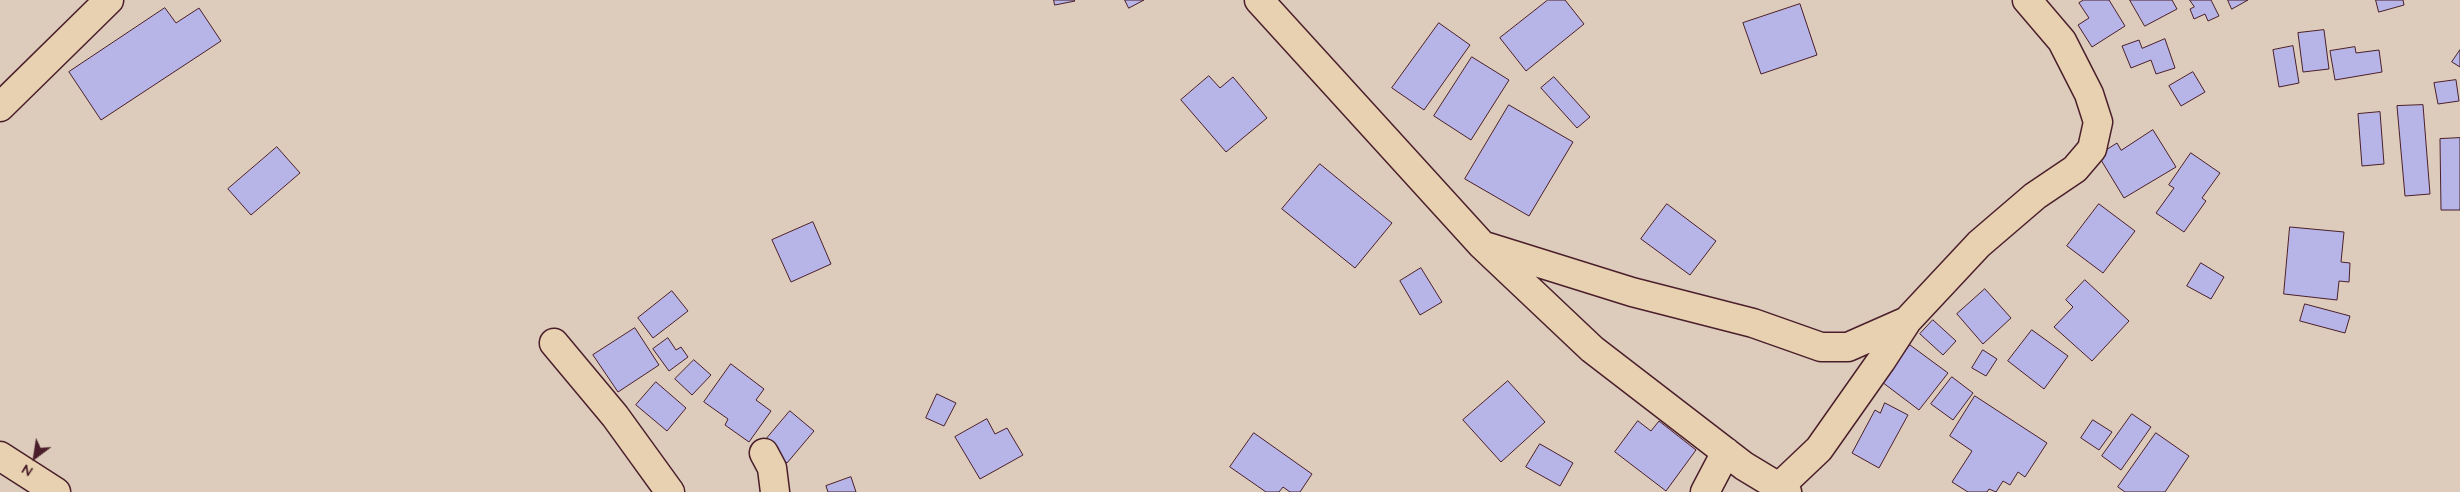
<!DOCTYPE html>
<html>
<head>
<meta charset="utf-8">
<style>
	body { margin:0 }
	#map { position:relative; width:2460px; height:492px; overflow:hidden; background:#ddcbbb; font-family:"Architects Daughter",sans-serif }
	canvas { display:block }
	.north { position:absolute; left:10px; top:432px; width:50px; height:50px; -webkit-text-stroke:4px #e7d1b0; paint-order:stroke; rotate:211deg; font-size:14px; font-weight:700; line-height:20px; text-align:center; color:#4a1f2b }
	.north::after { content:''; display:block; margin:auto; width:18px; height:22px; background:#4a1f2b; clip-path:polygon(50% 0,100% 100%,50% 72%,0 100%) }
</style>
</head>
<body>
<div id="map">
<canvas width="2460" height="492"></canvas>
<div class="north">N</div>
</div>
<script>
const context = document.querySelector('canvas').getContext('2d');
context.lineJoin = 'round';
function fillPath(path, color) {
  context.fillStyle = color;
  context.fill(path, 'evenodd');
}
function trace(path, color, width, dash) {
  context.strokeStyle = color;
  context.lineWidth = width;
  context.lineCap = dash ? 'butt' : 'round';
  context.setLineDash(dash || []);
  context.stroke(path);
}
const building = new Path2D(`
	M1054,0H1074L1075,1L1055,5Z
	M1125,0H1144L1129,8Z
	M1548,0H1565L1584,24L1526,71L1500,38Z
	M2084,0H2109L2125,26L2092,47L2078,25L2089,18L2079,3Z
	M2130,0H2172L2177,9L2145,26Z
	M2190,0H2211L2219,16L2208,21L2205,14L2194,19L2190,9L2194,7Z
	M2228,0H2248L2232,9Z
	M2376,0H2403L2404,5L2379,12Z
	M1800,4L1817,55L1761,74L1743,23Z
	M165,8L176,23L199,8L221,41L101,120L69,72Z
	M1439,23L1470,45L1424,110L1392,88Z
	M2324,30L2329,69L2303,72L2298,33Z
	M2165,39L2175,68L2156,74L2151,60L2131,68L2122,46L2139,40L2142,48Z
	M2293,46L2299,83L2279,87L2273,50Z
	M2355,47L2356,53L2379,50L2382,72L2335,80L2330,51Z
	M2460,50V67L2452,62Z
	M1472,57L1509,80L1471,140L1434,116Z
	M2193,72L2205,92L2181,106L2169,86Z
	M1209,76L1220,88L1233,77L1267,118L1226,152L1181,100Z
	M1554,77L1590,117L1577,128L1541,88Z
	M2456,80L2459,101L2438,104L2434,83Z
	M1509,105L1573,142L1529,216L1465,179Z
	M2423,105L2430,194L2405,196L2397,106Z
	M2380,112L2384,164L2362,166L2358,114Z
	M2153,130L2176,167L2124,198L2098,155L2117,143L2121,150Z
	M2460,138V210H2441L2440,139Z
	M277,147L300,173L251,215L228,189Z
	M2191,153L2220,173L2202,198L2206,201L2184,232L2156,213L2174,188L2169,185Z
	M1320,164L1392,223L1355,268L1282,209Z
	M1667,204L1716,241L1690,275L1641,239Z
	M2099,204L2135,231L2103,273L2067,246Z
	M813,222L831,264L791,282L772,240Z
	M2290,227L2344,232L2341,262L2350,263L2349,282L2339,281L2337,300L2284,294Z
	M2201,263L2224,277L2211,299L2187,286Z
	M1421,268L1442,302L1420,315L1400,281Z
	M2085,280L2129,321L2092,361L2054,327L2073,307L2066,300Z
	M1985,289L2011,318L1983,344L1957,314Z
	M672,291L688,311L653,338L638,318Z
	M2305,304L2350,316L2345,333L2300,321Z
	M1933,320L1956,341L1943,355L1920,334Z
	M635,328L659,365L618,392L593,355Z
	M2032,330L2068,356L2044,389L2008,361Z
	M668,338L676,350L681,347L688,357L669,371L653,349Z
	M1910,345L1948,373L1919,410L1882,382Z
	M1983,350L1997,359L1986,376L1972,368Z
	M694,360L711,375L692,395L675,379Z
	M731,364L764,389L756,400L771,411L749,442L725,425L728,419L704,402Z
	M1952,377L1973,393L1953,420L1931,404Z
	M1508,381L1545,422L1501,462L1463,420Z
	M656,382L686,408L667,431L636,405Z
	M937,394L956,403L944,426L926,418Z
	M1975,396L2047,443L2025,477L2018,472L2010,485L2003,481L1996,492L1989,489L1987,492H1968L1952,482L1972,451L1950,436Z
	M1885,403L1908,415L1879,468L1852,453L1875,410L1880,413Z
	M790,411L814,431L787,463L763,443Z
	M2132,414L2151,427L2121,470L2102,456Z
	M987,419L995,434L1007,428L1023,455L980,479L955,437Z
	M2093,420L2112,432L2099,450L2081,438Z
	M1638,421L1651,431L1659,421L1696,450L1666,491L1615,452Z
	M1254,433L1312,474L1300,492H1290L1283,487L1279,492H1266L1230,467Z
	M2156,433L2189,456L2165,492H2125L2118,487Z
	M1540,444L1573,463L1560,486L1526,467Z
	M851,477L856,492H828L826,486Z`);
const minor = new Path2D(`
	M1259,0L1482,245L1592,349L1744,466L1787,492
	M0,107L109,0
	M1488,247L1632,292L1753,323L1821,347H1848L1907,321
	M554,343L615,416L670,492
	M764,453L772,468L775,492
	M0,456L56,492
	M1779,487L1819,449L1881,361L1907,321L1979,244L2035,196L2075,169L2092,149L2098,122L2089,94L2062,41L2027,0
	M1705,492L1726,452`);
fillPath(building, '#b7b5e7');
trace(building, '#4a1f2b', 1);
trace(minor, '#4a1f2b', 31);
trace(minor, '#e7d1b0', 28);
</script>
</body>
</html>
